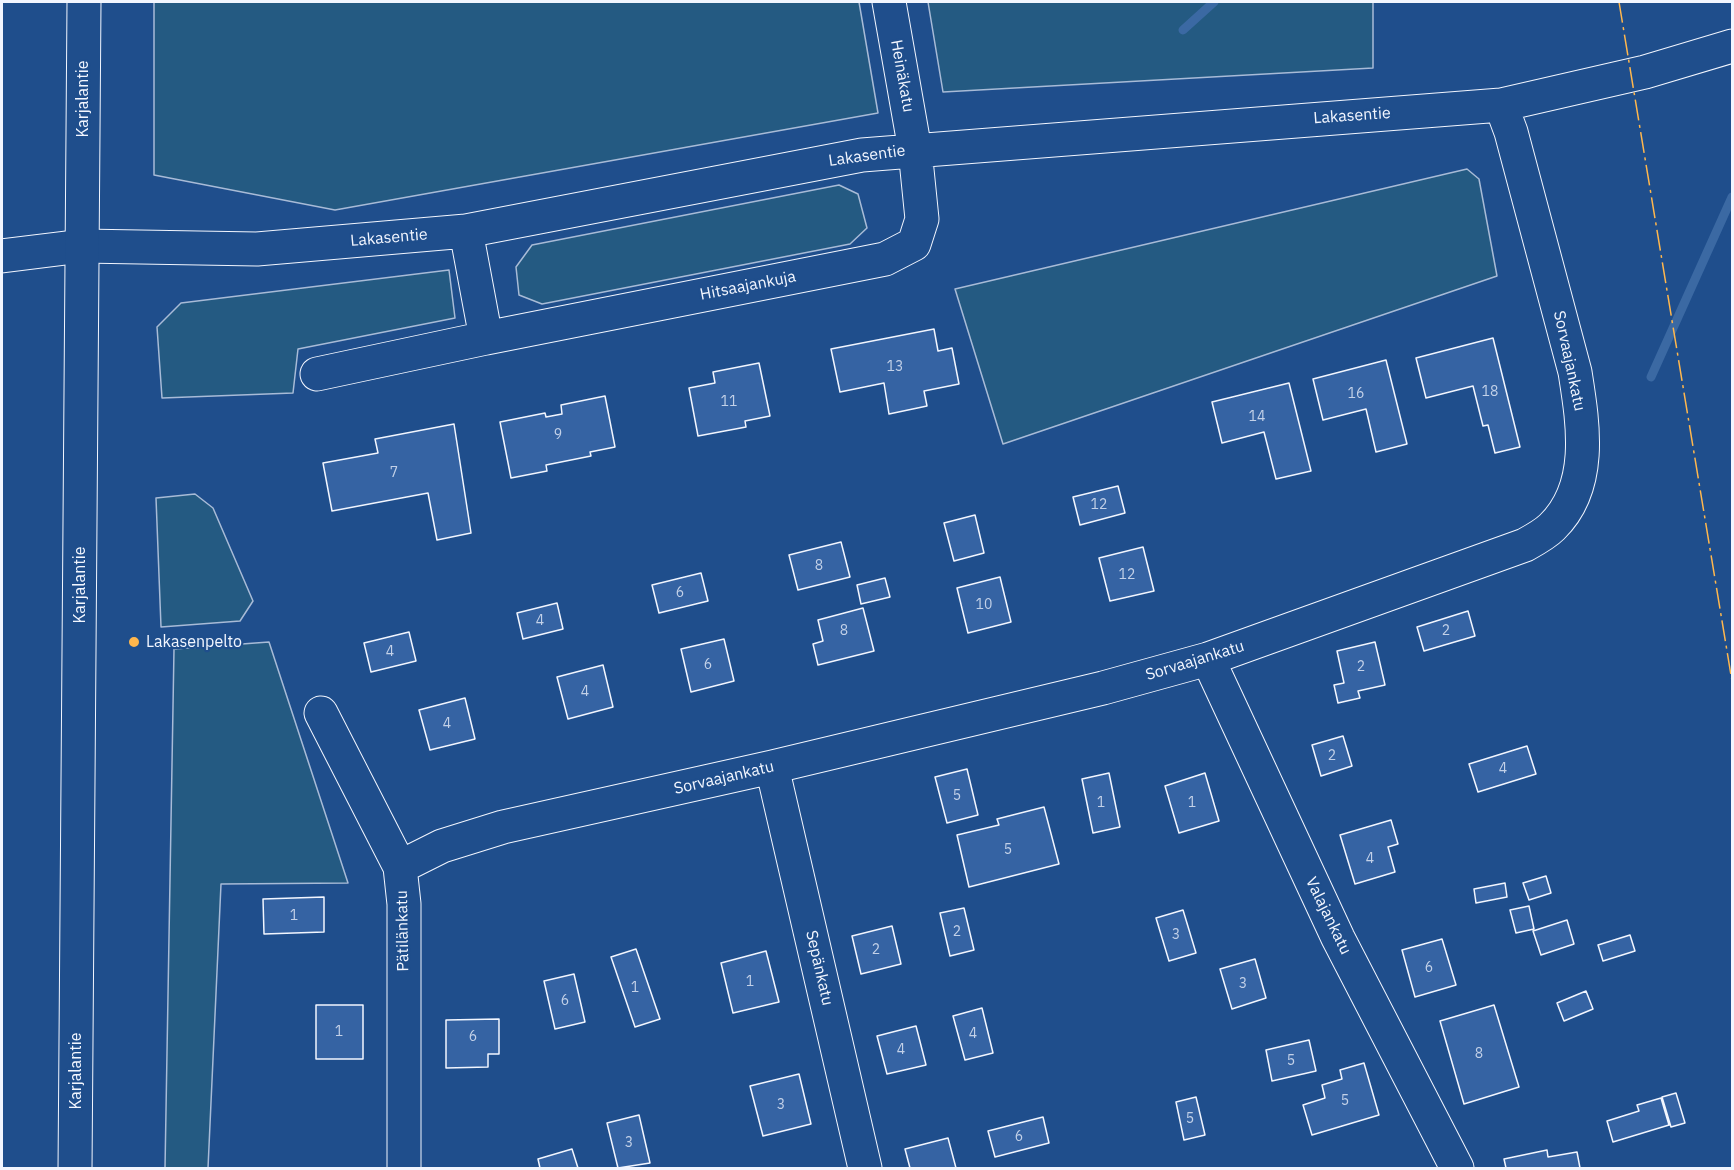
<!DOCTYPE html>
<html>
<head>
<meta charset="utf-8">
<style>
	body { margin:0 }
	#map { position:relative; width:1734px; height:1170px; overflow:hidden; background:#1f4e8c; font-family:"IBM Plex Sans",sans-serif }
	canvas { display:block }
	.frame { position:absolute; inset:0; border:3px solid #f2f6ff; pointer-events:none }
</style>
</head>
<body>
<div id="map">
<canvas width="1734" height="1170"></canvas>
<div class="frame"></div>
</div>
<script>
const context = document.querySelector('canvas').getContext('2d');
context.lineJoin = 'round';
function fillPath(path, color) {
  context.fillStyle = color;
  context.fill(path, 'evenodd');
}
function trace(path, color, width, dash) {
  context.strokeStyle = color;
  context.lineWidth = width;
  context.lineCap = dash ? 'butt' : 'round';
  context.setLineDash(dash || []);
  context.stroke(path);
}
function write(font, color, halo, rows, align = 'center') {
  context.font = font + ' "IBM Plex Sans",sans-serif';
  context.lineWidth = 4.5;
  context.setLineDash([]);
  context.textBaseline = 'middle';
  context.strokeStyle = halo;
  context.fillStyle = color;
  for (const [text, x, y, turn = 0] of rows) {
    context.save();
    context.translate(x, y);
    context.rotate((+turn || 0) * Math.PI / 180);
    context.textAlign = isNaN(turn) ? turn : align;
    if (halo) context.strokeText(text, 0, 0);
    context.fillText(text, 0, 0);
    context.restore();
  }
}
const green = new Path2D(`
	M154,2H859L878,113L335,210L154,175Z
	M928,2H1373V68L943,92Z
	M1467,169L1479,179L1497,276L1003,444L955,289Z
	M839,185L858,194L867,228L850,244L542,304L519,295L516,267L532,245Z
	M449,270L455,318L298,349L293,393L162,398L157,327L181,303Z
	M195,494L213,508L253,601L240,621L161,627L156,498Z
	M269,642L348,883L221,884L208,1168H165L174,649Z`);
const stream = new Path2D(`
	M1183,30L1214,2
	M1651,377L1732,197`);
const building = new Path2D(`
	M934,329L938,351L952,348L959,384L924,391L927,406L889,414L884,383L840,392L831,349Z
	M1493,338L1520,447L1495,453L1488,425L1483,426L1473,386L1426,398L1416,358Z
	M1386,360L1407,444L1376,452L1366,409L1323,420L1313,379Z
	M759,363L770,416L745,421L746,427L698,436L689,388L715,383L713,372Z
	M1289,383L1311,471L1276,479L1264,432L1222,443L1212,402Z
	M605,396L615,447L590,452L591,456L546,465L547,471L511,478L500,422L545,413L546,417L562,414L561,405Z
	M454,424L471,533L437,540L428,493L332,511L323,463L378,453L375,439Z
	M1118,486L1125,513L1080,525L1073,497Z
	M975,515L984,553L954,561L944,523Z
	M841,542L850,577L798,590L789,555Z
	M1143,547L1154,591L1110,601L1099,558Z
	M701,573L708,601L659,613L652,585Z
	M1000,577L1011,622L968,633L957,588Z
	M885,578L890,597L861,604L857,585Z
	M557,603L563,629L523,639L517,613Z
	M863,608L874,651L818,665L813,644L823,641L818,620Z
	M1468,611L1475,636L1424,651L1417,627Z
	M409,632L416,661L371,672L364,643Z
	M724,639L734,681L691,692L681,649Z
	M1375,642L1385,685L1358,691L1360,698L1338,703L1334,685L1344,683L1337,651Z
	M603,665L613,707L568,719L557,677Z
	M465,698L475,739L430,750L419,710Z
	M1343,736L1352,766L1321,776L1312,745Z
	M1527,746L1536,774L1478,792L1469,764Z
	M967,769L978,815L947,823L935,777Z
	M1109,773L1120,827L1093,833L1082,779Z
	M1205,773L1219,821L1179,833L1165,786Z
	M1044,807L1059,864L969,887L957,835L999,825L997,819Z
	M1391,820L1398,844L1388,847L1395,872L1355,884L1340,835Z
	M1546,876L1551,893L1529,900L1523,883Z
	M1505,883L1507,897L1476,903L1474,889Z
	M324,897V932L264,934L263,899Z
	M1529,906L1534,929L1516,933L1510,910Z
	M964,908L974,950L950,956L940,913Z
	M1183,910L1196,953L1169,961L1156,918Z
	M1567,920L1574,944L1541,955L1533,931Z
	M892,926L901,964L861,974L852,936Z
	M1630,935L1635,951L1603,961L1598,945Z
	M1442,939L1456,985L1415,997L1402,950Z
	M636,949L660,1019L635,1027L611,957Z
	M766,951L779,1002L733,1013L721,963Z
	M1255,959L1266,998L1232,1009L1220,969Z
	M574,974L585,1022L555,1029L544,981Z
	M1586,991L1593,1009L1564,1021L1557,1003Z
	M316,1005H363V1059H316Z
	M1494,1005L1519,1087L1464,1104L1440,1021Z
	M982,1008L993,1053L965,1060L953,1016Z
	M499,1019V1054H488V1067L446,1068V1020Z
	M916,1026L926,1065L887,1074L877,1036Z
	M1309,1040L1316,1071L1272,1081L1266,1050Z
	M1364,1063L1379,1115L1312,1135L1303,1105L1325,1098L1322,1085L1342,1079L1340,1070Z
	M799,1074L811,1124L763,1136L750,1086Z
	M1676,1093L1685,1123L1671,1127L1662,1097Z
	M1196,1097L1205,1135L1184,1140L1176,1102Z
	M1661,1098L1669,1125L1613,1142L1607,1121L1639,1111L1637,1105Z
	M639,1115L650,1163L618,1168L607,1123Z
	M1043,1117L1049,1143L995,1157L988,1131Z
	M948,1138L956,1168H910L905,1149Z
	M572,1149L578,1168H540L538,1159Z
	M1547,1150L1548,1157L1577,1152L1580,1168H1506L1504,1159Z`);
const minor = new Path2D(`
	M466,231L486,338L885,259L914,244L922,219L915,150L889,2
	M2,256L82,246L257,249L466,231L862,155L1501,105L1645,72L1732,46
	M317,374L486,338
	M1208,659L1338,938L1457,1168
	M321,713L400,867L404,904V1168
	M772,767L865,1168
	M400,867L442,846L503,827L772,767L1103,688L1208,659L1525,545C1534,540 1545,534 1552,527C1594,486 1583,423 1575,372L1511,132L1501,105`);
const major = new Path2D(`
	M75,1168L84,2`);
const power = new Path2D(`
	M1619,2L1732,681`);
const markers = [
	[134,642,6,"#ffb74d"]
];
const numberNames = [
	["13",895,367],
	["18",1490,392],
	["16",1356,394],
	["11",729,402],
	["14",1257,417],
	["9",558,435],
	["7",394,473],
	["12",1099,505],
	["8",819,566],
	["12",1127,575],
	["6",680,593],
	["10",984,605],
	["4",540,621],
	["8",844,631],
	["2",1446,631],
	["4",390,652],
	["6",708,665],
	["2",1361,667],
	["4",585,692],
	["4",447,724],
	["2",1332,756],
	["4",1503,769],
	["5",957,796],
	["1",1101,803],
	["1",1192,803],
	["5",1008,850],
	["4",1370,859],
	["1",294,916],
	["2",957,932],
	["3",1176,935],
	["2",876,950],
	["6",1429,968],
	["1",750,982],
	["3",1243,984],
	["1",635,988],
	["6",565,1001],
	["1",339,1032],
	["4",973,1034],
	["6",473,1037],
	["4",901,1050],
	["8",1479,1054],
	["5",1291,1061],
	["5",1345,1101],
	["3",781,1105],
	["5",1190,1119],
	["6",1019,1137],
	["3",629,1143]
];
const streetNames = [
	["Heinäkatu",902,76,80],
	["Karjalantie",83,99,-90],
	["Lakasentie",1352,116,-4],
	["Lakasentie",867,156,-8],
	["Lakasentie",389,238,-5],
	["Hitsaajankuja",748,286,-11],
	["Sorvaajankatu",1569,361,78],
	["Karjalantie",80,585,-90],
	["Sorvaajankatu",1195,661,-17],
	["Sorvaajankatu",724,778,-13],
	["Valajankatu",1328,916,64],
	["Pätilänkatu",403,931,-91],
	["Sepänkatu",819,968,77],
	["Karjalantie",76,1071,-90]
];
const poiNames = [
	["Lakasenpelto",146,642]
];
fillPath(green, '#245a82');
trace(green, '#a8bbd7', 1.5);
trace(stream, '#3b69a3', 9);
fillPath(building, '#3563a3');
trace(building, '#f2f6ff', 1.5);
trace(minor, '#f2f6ff', 35);
trace(major, '#f2f6ff', 35);
trace(minor, '#1f4e8c', 33);
trace(major, '#1f4e8c', 33);
trace(power, '#ffb74d', 1.5, [21, 4.5, 3, 4.5]);
for (const [x, y, r, color] of markers) {
  const dot = new Path2D();
  dot.arc(x, y, r, 0, 2 * Math.PI);
  context.fillStyle = color;
  context.fill(dot);
  trace(dot, '#1f4e8c', 2);
}
write('14px', '#c3d1e8', null, numberNames);
write('16px', '#f2f6ff', '#1f4e8c', streetNames);
write('16px', '#f2f6ff', '#1f4e8c', poiNames, 'left');
</script>
</body>
</html>
